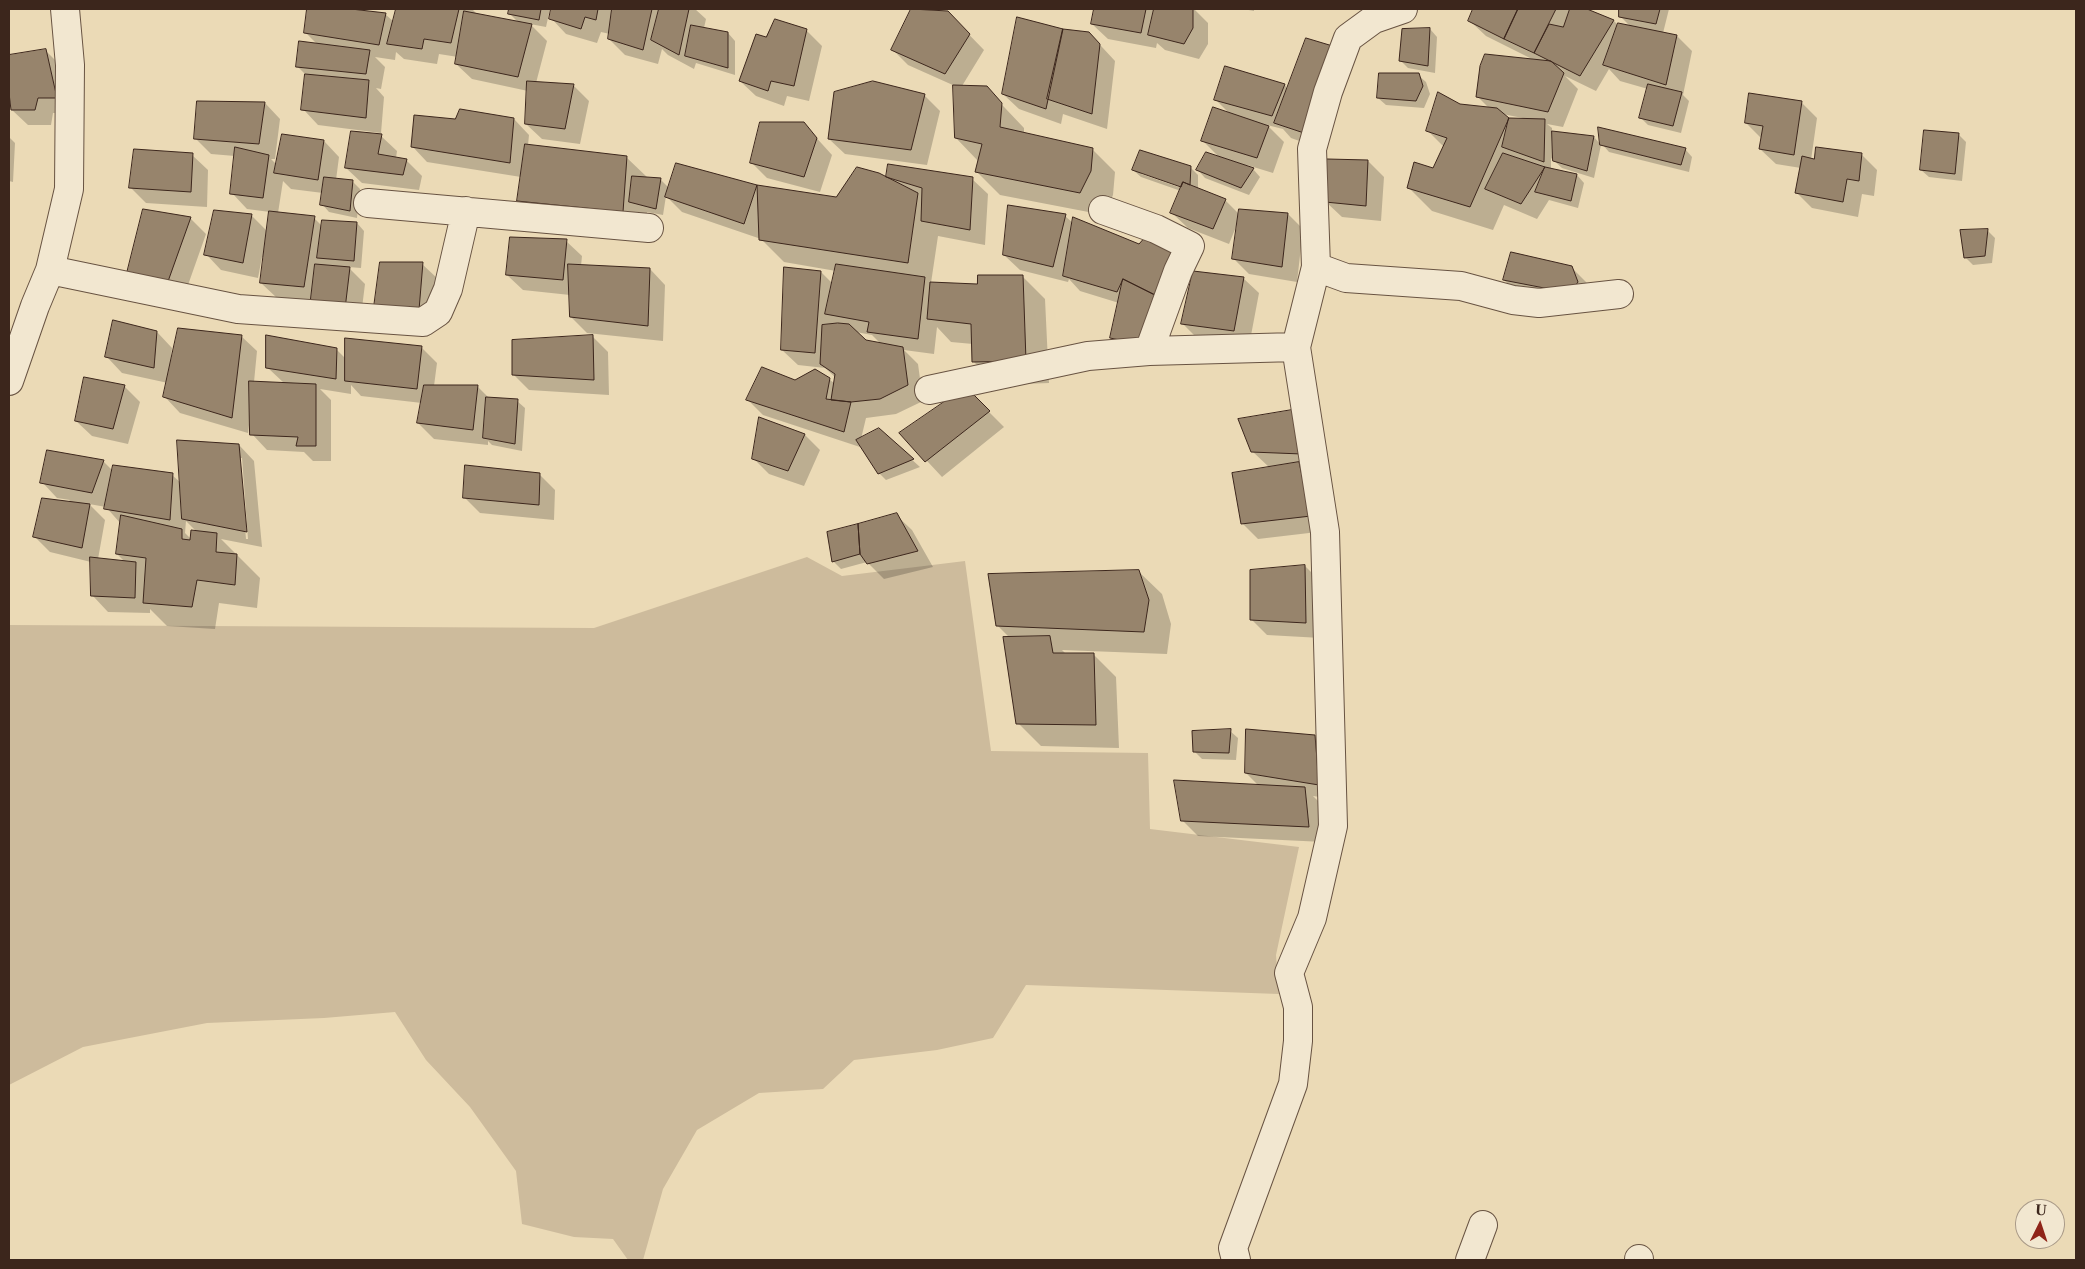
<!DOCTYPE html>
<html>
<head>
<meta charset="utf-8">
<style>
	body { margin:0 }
	#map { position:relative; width:2085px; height:1269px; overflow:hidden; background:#ebdab6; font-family:"Libre Caslon Text",serif }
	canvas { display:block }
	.frame { position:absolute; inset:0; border:10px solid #3c261c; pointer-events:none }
	.north { position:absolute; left:2015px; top:1199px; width:50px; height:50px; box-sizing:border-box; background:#f2e7d0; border:1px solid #a99a88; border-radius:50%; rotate:4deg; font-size:14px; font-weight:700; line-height:20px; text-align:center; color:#3c261c }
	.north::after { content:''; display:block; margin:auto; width:18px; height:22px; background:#8f2418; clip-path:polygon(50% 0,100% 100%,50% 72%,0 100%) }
</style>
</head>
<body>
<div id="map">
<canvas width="2085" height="1269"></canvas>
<div class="frame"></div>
<div class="north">U</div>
</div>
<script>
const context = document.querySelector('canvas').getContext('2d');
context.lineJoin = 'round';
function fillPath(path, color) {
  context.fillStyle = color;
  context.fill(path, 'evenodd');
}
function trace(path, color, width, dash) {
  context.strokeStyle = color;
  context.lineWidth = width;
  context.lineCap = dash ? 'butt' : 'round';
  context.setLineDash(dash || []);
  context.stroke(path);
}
const green = new Path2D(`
	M807,557L842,576L965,561L991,751L1148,753L1150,829L1299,847L1276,955L1279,994L1026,985L993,1038L937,1050L854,1060L823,1089L759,1093L697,1130L663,1189L643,1260H628L613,1239L574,1237L522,1224L516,1171L470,1107L426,1060L395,1012L324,1018L207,1023L83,1047L9,1085V625L594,628Z`);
const shadow = new Path2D(`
	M309,9H339L385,14L394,22L397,9H472L478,15L519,23L510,14L511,9H550L546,27L530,24L547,41L536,83L574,86L589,101L580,144L542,139L526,124L528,91L472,79L456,64L458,57L439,54L437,64L404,59L396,52L395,60L375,57L385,67L381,89L376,88L384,97L381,133L318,125L303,109L306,75L297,66L318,45L306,33Z
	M552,9H695L706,19L704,28L728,33L735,41V75L696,63L694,69L668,55L662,49L658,64L625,55L609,39L610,34L601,32L597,43L566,34L551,18Z
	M912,9L947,12L984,50L962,86L986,88L1024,128V134L1092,149L1115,172L1113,195L1104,215L1000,195L977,172L979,162L956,138L955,86L908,65L892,49Z
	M1095,9H1194L1208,23V44L1199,59L1165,50L1157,43L1156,48L1108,39L1092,24Z
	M1243,9H1254V11Z
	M1475,9H1583L1614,21L1619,26L1631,27L1620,16L1621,9H1669L1663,33L1677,36L1692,51L1683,95L1689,101L1681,133L1648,125L1641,118L1648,89L1620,81L1609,69L1596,91L1565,76L1578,89L1563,127L1547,124L1552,128V132L1594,137L1601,145L1594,178L1562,168L1551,158V170L1577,175L1584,183L1578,208L1549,200L1537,219L1504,205L1493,230L1432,211L1409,188L1434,169L1444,147L1428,131L1460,106L1490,109L1477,96L1534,60L1486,36L1470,21ZM1502,114L1523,118V120L1508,119Z
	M1430,29L1437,37L1435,73L1408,68L1401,61Z
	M807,31L822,46L809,101L787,96L784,106L756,96L740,81L766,38Z
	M1063,31L1089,33L1115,61L1107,129L1063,114L1061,124L1019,109L1003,94Z
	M45,50L61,66L72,113H53L51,125H28L12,110L9,85V56Z
	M1226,68L1285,85L1322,149L1291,138L1283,129L1267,125L1284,142L1273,173L1247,165L1246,167L1253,169L1260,177L1249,195L1205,178L1198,170L1220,158L1203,141L1230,114L1216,100Z
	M1418,75L1426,82L1430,94L1424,108L1386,105L1378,98Z
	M924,95L940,111L927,165L845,154L829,139Z
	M1750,95L1802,103L1817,118L1811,160L1861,154L1877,170L1874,196L1862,194L1858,217L1812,208L1797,193L1801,168L1776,164L1760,149L1762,139L1746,123Z
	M198,102L265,103L280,119L275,159H271L277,165L324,141L339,157L336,180L352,181L360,189L357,218L329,212L322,204L323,193L291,189L283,181L278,213L314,218L322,226L357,223L364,231L361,268L348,267L365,284L360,324L277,298L261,283L264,257H262L258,278L221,270L206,254L252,216L267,231L270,212L247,209L232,193L235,156L211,154L195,138Z
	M514,119L529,135L528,145L626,157L648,178L660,179L669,188L757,186L836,198L887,179L889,166L972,179L988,194L985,245L938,236L931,283L978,286L1022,276L1045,299L1049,383L997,385L974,362L973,344L951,342L937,327L934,354L904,350L918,364L923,401L896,414L866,418L861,439L879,430L920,467L886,480L879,473L860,445V447L763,415L748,400L795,382L829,379L835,384L836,378L825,368L798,365L782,350L785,268L821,272L833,284L836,271L784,262L761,239L682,212L666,196L663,215L647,212L646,235L541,223L518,200L521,177L427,162L412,146L456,120ZM856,332L872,335L881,344L866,341Z
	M803,123L832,155L820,192L767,178L752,163Z
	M1958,134L1966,142L1962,181L1929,177L1921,170Z
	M381,136L397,151L396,158L406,160L422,176L419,190L362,183L346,168Z
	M9,137L15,143L13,182L9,181Z
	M1602,144L1685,149L1692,157L1689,172L1609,152Z
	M192,155L208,170L207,207L146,203L130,187Z
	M1328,160L1368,161L1384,177L1381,221L1342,217L1326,202Z
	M1190,167L1198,175V189L1225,200L1240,215L1288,214L1303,229L1297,282L1249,274L1234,259L1238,222L1229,244L1188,228L1172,213L1181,191L1141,177L1133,170ZM1141,172L1188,188L1187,190L1141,174Z
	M1065,216L1073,223L1139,246L1127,354L1112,338L1119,303L1080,291L1069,279L1068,282L1020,270L1004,255Z
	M190,218L206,234L182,302L143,293Z
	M1988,231L1995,238L1992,263L1973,265L1965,257L1961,232Z
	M566,241L582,256L581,266L650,269L665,285L663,341L587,333L571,317L570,295L523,290L507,275Z
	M422,264L438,279L434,325L391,322Z
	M1571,267L1587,283L1593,298L1520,296L1504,280Z
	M1243,278L1259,293L1249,346L1198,339L1183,324Z
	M157,332L172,348L171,358L173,359L241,336L257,351L254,382L284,383L268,368L336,349L346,359L421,347L437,363L434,386H477L490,399L517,401L525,408L522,451L492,445L488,441V445L434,439L418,423L422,403L361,396L351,385V394L320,389L331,400V461H313L304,452L267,450L252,434L251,417H250L248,433L180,413L165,397L168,383L122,373L107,357Z
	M592,336L608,352L609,395L529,390L514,375Z
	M124,386L140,402L128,444L92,436L76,421Z
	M966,389L1004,427L942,477L901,433Z
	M1297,410L1326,531L1258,539L1242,523L1270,468L1252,451Z
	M760,419L805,435L820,450L804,486L769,474L753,458Z
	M239,445L254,461L262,547L221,539L260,578L257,608L219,603L215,629L167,626L150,609V613L108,612L93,596L91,562L50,552L35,537L70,500L57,498L42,482L103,461L113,471L172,475L181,483ZM239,458H242L248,539H246ZM89,504L106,507L121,524L117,554L125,562L98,559L105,520ZM186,521L197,532L191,539L185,533Z
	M539,474L555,490L554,520L480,513L464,497Z
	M896,515L912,530L933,567L884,579L867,562L841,569L833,561Z
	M1305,566L1321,582V638L1267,635L1251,619Z
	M1138,571L1162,594L1171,624L1167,654L1062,650L1066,654H1093L1116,677L1119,748L1041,746L1018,723L1010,638L997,625Z
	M1230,731L1238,738L1236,760L1202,759L1194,751Z
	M1315,736L1330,752L1334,799L1313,796L1321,804L1324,842L1198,836L1182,820L1259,786L1246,773Z`);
const building = new Path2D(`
	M307,9H351L386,13L379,45L304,33Z
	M396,9H459L451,43L424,39L422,49L387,44Z
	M509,9H541L539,20L508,14Z
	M551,9H598L596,20L585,17L581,29L549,19Z
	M612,9H652L643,50L608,39Z
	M659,9H689L679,55L651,40Z
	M911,9L948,11L970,34L945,74L891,50Z
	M1094,9H1146L1141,33L1091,24Z
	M1154,9H1193V28L1184,44L1148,35Z
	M1473,9H1518L1504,39L1468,21Z
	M1518,9H1556L1534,53L1504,39Z
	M1570,9H1587L1614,20L1580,76L1534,53L1549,24L1563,27Z
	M1619,9H1660L1656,24L1619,17Z
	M464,11L532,24L518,77L455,64Z
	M1017,17L1063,29L1046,109L1002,94Z
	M775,19L807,29L794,86L771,81L768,91L739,81L756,34L766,37Z
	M1618,23L1677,35L1666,85L1603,65Z
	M691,25L728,32V68L685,56Z
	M1430,28L1428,66L1399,61L1402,29Z
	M1063,29L1089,32L1100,44L1092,114L1047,99Z
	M1306,38L1336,47L1307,134L1274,123Z
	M299,41L370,50L366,74L296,67Z
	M46,49L57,98H38L35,110H11L9,93V55Z
	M1485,54L1551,61L1564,73L1548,112L1476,97L1480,66Z
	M1225,66L1285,84L1272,116L1214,100Z
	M1379,73H1419L1423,86L1416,101L1377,98Z
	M305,74L369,80L366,118L301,110Z
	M527,81L574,84L565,129L525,124Z
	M873,81L925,94L911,150L828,139L834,92Z
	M1648,84L1682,92L1673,126L1639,118Z
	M953,85L987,86L1002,103L1000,127L1093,148L1091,171L1080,193L975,172L982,144L955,138Z
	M1438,92L1460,104L1497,108L1509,118L1470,207L1407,188L1414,162L1433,168L1447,138L1426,131Z
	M1749,93L1802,101L1794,155L1759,149L1763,126L1745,123Z
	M197,101L265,102L259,144L194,139Z
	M1213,107L1269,126L1257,158L1201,141Z
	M460,109L514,118L510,163L411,147L414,115L455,119Z
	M1509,118L1545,119L1544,162L1502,147Z
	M760,122H804L817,138L804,177L750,163Z
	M1598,127L1686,148L1681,165L1600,145Z
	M1924,130L1959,133L1955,174L1920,170Z
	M351,131L382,134L378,154L407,159L403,175L345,168Z
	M1552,131L1594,136L1587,171L1553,161Z
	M282,134L324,140L318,180L274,173Z
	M525,144L627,156L623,212L517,201Z
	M235,147L269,155L263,198L230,194Z
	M1816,147L1862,153L1859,181L1847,179L1843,202L1795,193L1802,156L1814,159Z
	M134,149L193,153L191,192L129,188Z
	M1140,150L1191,166L1190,185L1183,182L1181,187L1132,170Z
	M1206,152L1254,168L1241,188L1196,170Z
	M1503,153L1545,167L1521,204L1485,189Z
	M1327,159L1368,160L1366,206L1325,202Z
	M676,163L757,185L744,224L665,197Z
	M888,164L973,177L970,230L921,221L922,188L886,177Z
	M857,167L879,173L918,193L908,263L759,240L757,185L836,197Z
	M1545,167L1577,174L1571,201L1535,192Z
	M632,176L661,178L656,209L629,202Z
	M324,177L353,180L350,211L320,205Z
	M1183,182L1226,199L1213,229L1170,213Z
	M1008,205L1066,214L1053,267L1003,255Z
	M143,209L191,217L166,287L126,277Z
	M1239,209L1288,213L1282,267L1232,259Z
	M214,210L252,214L243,263L204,255Z
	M269,211L315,216L304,287L260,283Z
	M1073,217L1139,244L1147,235L1180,249L1157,296L1123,279L1117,292L1063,276Z
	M322,220L357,222L354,261L317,258Z
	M1988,229L1985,256L1964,258L1960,230Z
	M510,237L567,239L563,280L506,275Z
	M1511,252L1572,266L1578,282L1570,293L1503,280Z
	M380,262H423L419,310L374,307Z
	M315,264L350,267L345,309L310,307Z
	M568,264L650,268L648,326L570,317Z
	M836,264L925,277L918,339L867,332L869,322L825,314Z
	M784,267L821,271L815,353L781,350Z
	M1193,271L1244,277L1234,331L1181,324Z
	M978,275H1023L1026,361L972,362L971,324L927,319L930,282L977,284Z
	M1123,279L1157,296L1143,345L1110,338Z
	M113,320L157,331L154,368L105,357Z
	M838,323L849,324L866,340L903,347L908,385L880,399L851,402L831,400L835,374L820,364L822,325Z
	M178,328L242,335L232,418L163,397Z
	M266,335L337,348L336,379L266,368Z
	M593,335L594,380L512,375V340Z
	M345,338L422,346L417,389L345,381Z
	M762,367L795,380L815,369L830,378L826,399L851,402L844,432L746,400Z
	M84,377L125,385L113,429L75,421Z
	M249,381L316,384V446H296L298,437L250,435Z
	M424,385H478L473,430L417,423Z
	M966,387L990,411L925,462L899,433Z
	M486,397L518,399L515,444L483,438Z
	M1298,409L1302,454L1251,452L1238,419Z
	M759,417L805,434L788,471L752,459Z
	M879,428L914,459L878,474L856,440Z
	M177,440L239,444L247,532L182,519Z
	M47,450L104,460L92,493L40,483Z
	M1299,462L1311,516L1241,524L1232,473Z
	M113,465L173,473L170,520L104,509Z
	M465,465L540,473L539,505L463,498Z
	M42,498L90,504L82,548L33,537Z
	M897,513L918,551L867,564L860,554L858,524Z
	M121,515L182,529V539L190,540L191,530L217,533L216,552L237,554L235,585L197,580L192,607L143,603L146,558L116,554Z
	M858,524L860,554L832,562L827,532Z
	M90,557L136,562L135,598L91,596Z
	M1305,565L1306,623L1250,620V570Z
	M1139,570L1149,600L1144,632L996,626L988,574Z
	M1050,636L1053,653H1094L1096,725L1016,724L1003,637Z
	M1231,729L1229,753L1193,752L1192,731Z
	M1246,729L1315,735L1319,785L1245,773Z
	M1174,780L1305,787L1309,827L1181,821Z`);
const street = new Path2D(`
	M368,203L649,228
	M1103,210L1156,229L1190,246L1178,271L1149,351
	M1316,267L1346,278L1461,286L1513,300L1539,303L1619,294
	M50,270L238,309L423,322L438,312L448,289L466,211
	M9,381L35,306L50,270L69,189L70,65L65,9
	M929,390L1088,356L1149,351L1296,347
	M1236,1260L1233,1248L1293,1084L1298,1041V1007L1289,973L1312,918L1333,826L1325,532L1296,347L1316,267L1312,149L1328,92L1348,38L1374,19L1403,9
	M1470,1260L1483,1225
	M1639,1260V1259`);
fillPath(green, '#cdbb9c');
fillPath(shadow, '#0003');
fillPath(building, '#97846c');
trace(building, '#3c261c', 1);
trace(street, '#685342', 30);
trace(street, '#f2e7d0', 28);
</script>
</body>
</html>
